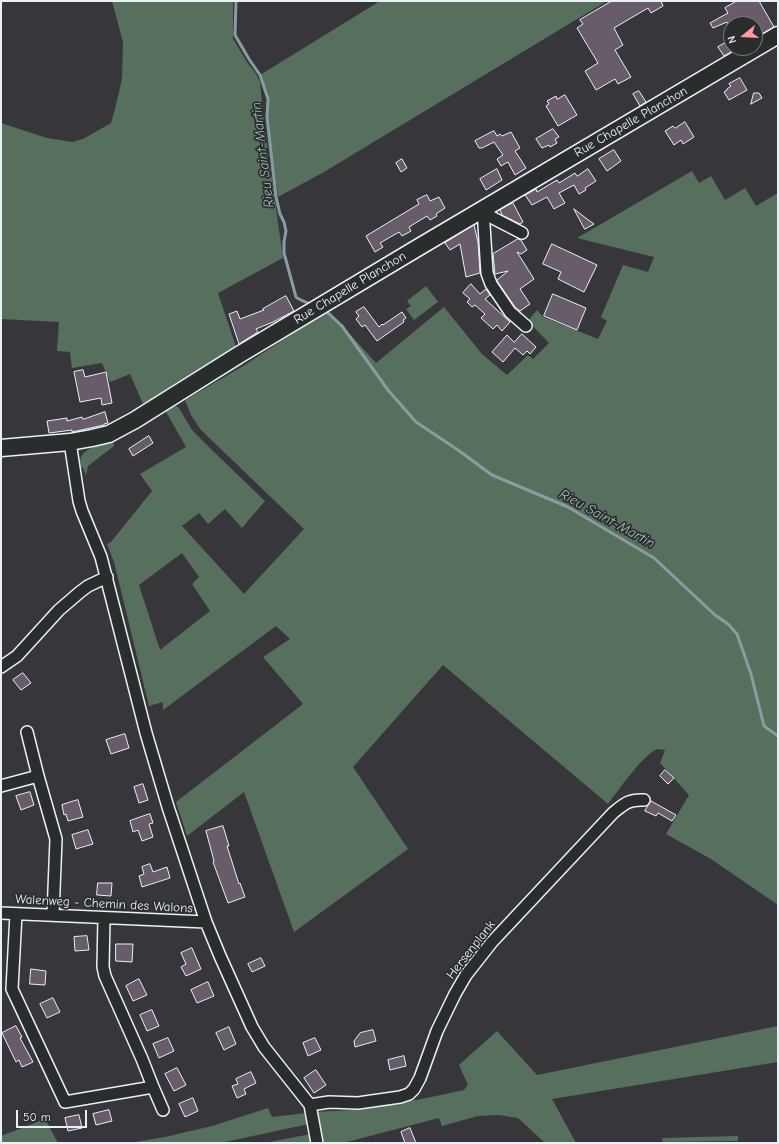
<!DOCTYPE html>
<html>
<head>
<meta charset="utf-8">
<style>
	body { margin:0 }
	#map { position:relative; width:779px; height:1144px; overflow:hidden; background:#37363a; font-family:"Comic Neue",sans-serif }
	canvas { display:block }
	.frame { position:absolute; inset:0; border:2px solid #e8f1f8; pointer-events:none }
	.north { position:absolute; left:723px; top:16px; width:40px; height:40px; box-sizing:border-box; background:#2a2d2e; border:1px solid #767b7f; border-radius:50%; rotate:252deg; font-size:11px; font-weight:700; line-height:16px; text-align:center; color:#e8f1f8 }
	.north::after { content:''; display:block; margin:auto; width:14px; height:18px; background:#ff9aa2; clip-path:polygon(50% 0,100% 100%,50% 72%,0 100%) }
	.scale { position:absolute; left:16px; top:1110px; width:71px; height:18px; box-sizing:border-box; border:2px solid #e8f1f8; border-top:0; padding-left:5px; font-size:12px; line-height:14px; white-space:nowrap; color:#e8f1f8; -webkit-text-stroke:3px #2a2d2e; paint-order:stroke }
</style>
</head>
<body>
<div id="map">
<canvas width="779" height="1144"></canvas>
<div class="frame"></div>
<div class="north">N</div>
<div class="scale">50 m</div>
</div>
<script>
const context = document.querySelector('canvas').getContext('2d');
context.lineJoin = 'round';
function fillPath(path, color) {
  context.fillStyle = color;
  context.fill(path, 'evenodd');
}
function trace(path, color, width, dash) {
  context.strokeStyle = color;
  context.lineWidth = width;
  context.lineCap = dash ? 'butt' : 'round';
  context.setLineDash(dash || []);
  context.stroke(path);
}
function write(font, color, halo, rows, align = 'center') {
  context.font = font + ' "Comic Neue",sans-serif';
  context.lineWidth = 3.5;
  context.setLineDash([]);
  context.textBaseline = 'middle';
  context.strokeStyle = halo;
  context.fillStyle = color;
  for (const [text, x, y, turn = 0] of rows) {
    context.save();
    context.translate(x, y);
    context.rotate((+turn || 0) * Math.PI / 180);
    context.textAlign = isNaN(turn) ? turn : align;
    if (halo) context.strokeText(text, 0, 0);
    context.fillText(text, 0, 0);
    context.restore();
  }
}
const green = new Path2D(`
	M112,1H233V39L247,62L256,74L260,82L264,123L283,258L218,293L237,350L143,404L130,374L110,382L102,363L72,368L70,352L57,351L59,322L1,319V123L47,138L72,142L83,139L111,123L115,109L122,79L123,42Z
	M380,1H607L324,172L278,197L267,117L268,99L260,75Z
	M692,171L699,183L711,176L725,200L745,188L756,206L778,193V905L711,859L666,834L689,795L660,763L665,750C663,750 660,749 658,749C646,751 617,792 608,804L443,665L353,767L408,849L294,932L244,792L187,836L176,802L303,704L263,657L290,639L276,626L163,710V702L149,706L114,562L107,544L111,542L152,491L140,474L186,447L165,410L176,406L179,408L192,430L213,451L265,501L242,528L225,509L208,524L199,513L182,526L244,594L304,529L201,430L191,415L185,400L245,365L328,310L376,363L444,307L482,354L507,375L528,355L533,359L549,343L528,321L537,310L543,317L598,339L607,321L601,317L623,265L648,272L654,257L577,238ZM182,553L199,577L192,584L210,611L160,650L139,585Z
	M426,286L438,302L414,320L406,309L411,306L407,301Z
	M242,362L243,364L189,397L187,395Z
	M113,441L114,446L88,466L86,476L84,469L81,467C76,448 99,446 113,441Z
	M778,1026V1062L552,1099L576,1143H545L518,1118L498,1115L478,1116L442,1126L439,1118L343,1143H321L315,1112C327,1111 340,1111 352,1110C390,1106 427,1098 464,1090L468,1085L459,1065L497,1031L537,1075Z
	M268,1108L272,1117L307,1113L309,1124L220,1143H129L165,1137L212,1126Z
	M45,1119L58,1143H1V1136Z
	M311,1134L313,1143H264Z
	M738,1136V1141L663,1142L662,1138Z`);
const stream = new Path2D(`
	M236,1L235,35L249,59L260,75L268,99L267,117L276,197L280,214L284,222L286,231L284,242V253L296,297C300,301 305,301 310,304
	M326,311L342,326L388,390L416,422L458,450L492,475L568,507L654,558L715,615L728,624L737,634L751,674L764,726L778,736`);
const building = new Path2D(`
	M612,1H661L663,6L651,13L648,8L614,28L623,45L615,50L631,77L618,84L615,79L596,90L585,71L598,63L577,28L583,24L580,20Z
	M737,1H759L774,27L755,38V24H728L727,22L713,28L710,23L728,13L725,8Z
	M731,40V52L724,56L718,47Z
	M740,78L747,90L729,100L724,92L727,90V89L731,86L729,84Z
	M639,91L646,102L640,106L633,94Z
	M754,93H759L762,98L751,104Z
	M565,95L577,115L558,126L546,106L549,104L547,101L556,96L557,99Z
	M685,122L694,137L683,144L681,140L674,145L665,131L673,126L675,128Z
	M553,129L559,137L555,139L557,143L550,147L549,145L542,148L536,139Z
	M494,131L497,136L500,134L502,136L511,132L520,148L515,151L526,168L515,175L508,162L501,166L497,159L503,155L494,142L482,148H479L475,141Z
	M614,150L621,161L607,171L599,159Z
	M402,159L407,168L401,172L396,163Z
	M497,169L502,180L486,190L480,179Z
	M588,169L596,181L585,188L586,190L579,194L574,185L559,193L565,203L554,209L547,197L532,205L525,195L536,189L537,192L557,180L559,183L575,173L577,176Z
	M427,195L430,201L439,197L445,208L436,214L437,216L430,220L427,216L409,227L411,231L402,236L399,232L380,243L383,247L375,252L366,236L419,204L417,200Z
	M513,203L523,222L520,224L502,215L500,210Z
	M574,209L587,219L594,224L585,229Z
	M474,225L478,242L480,273L466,277L460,244L450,250L445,243Z
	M518,239L521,240L527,250L521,254L517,252L534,279L520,289L530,304L520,311L515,307L497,281V280L508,271L495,274L493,254Z
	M552,244L597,265L584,292L558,279L561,272L543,264Z
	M471,284L480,294L486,289L490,295L485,299L510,322L502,331L497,325L493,329L481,318L485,314L475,305L472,307L467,302L470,299L463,293Z
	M553,294L586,308L577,330L544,316Z
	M286,296L294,311L273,322L256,329L258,332L239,344L229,314L237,311L240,319L264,310L263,309Z
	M364,307L379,327L382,324L383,325L402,312L406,318L403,320L404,322L377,341L365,325L362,327L356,319L359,316L356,312Z
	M522,334L536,347L530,354L527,351L523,355L515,348L503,362L492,352L507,335L514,342Z
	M83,370L85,377L106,372L112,403L102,405L101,398L80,402L74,372Z
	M105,412L108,423L104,424V425L72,432V430L49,433L47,421L67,418V421L82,417L83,419Z
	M149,436L153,443L133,456L129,449Z
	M23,673L31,683L21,690L13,680Z
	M125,734L129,748L111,754L106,740Z
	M665,770L674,778L668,784L660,776Z
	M143,784L148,800L139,803L134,787Z
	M30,792L34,805L21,810L16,796Z
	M78,800L83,817L68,821L66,814L64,815L62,805Z
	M651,801L676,815L672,821L658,813L656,816L645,811Z
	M150,814L153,823L149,824L153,837L142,841L138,830L133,832L130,821Z
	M223,826L229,846H227L239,884L240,883L245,897L228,903L213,862L214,861L206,831Z
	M88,830L93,844L76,849L72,835Z
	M150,864L153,872L167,867L170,878L142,887L139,876L144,874L142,867Z
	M98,883H112L111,896L97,895Z
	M87,936L89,950L75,951L74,937Z
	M116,944H133L132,962L116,961Z
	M192,948L201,969L186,976L181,967L186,964L181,953Z
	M261,958L265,966L252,972L248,964Z
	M31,969L46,971L45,985L30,984Z
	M139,979L147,995L133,1001L126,986Z
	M208,982L214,996L197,1003L191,990Z
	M53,998L60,1012L47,1018L40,1004Z
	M152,1010L159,1026L147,1031L140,1015Z
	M16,1026L22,1037L20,1038L33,1062L22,1067L19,1060L16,1062L2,1033Z
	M229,1027L236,1044L224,1050L216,1033Z
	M373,1030L376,1041L355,1047L354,1041L360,1033Z
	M168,1038L174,1051L159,1058L153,1044Z
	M315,1038L321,1050L308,1056L303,1043Z
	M404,1056L406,1066L390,1070L388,1060Z
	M177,1068L186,1085L174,1091L165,1074Z
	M316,1070L326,1085L314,1093L304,1078Z
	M251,1072L256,1083L244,1089L246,1094L237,1098L232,1086L238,1084L236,1079Z
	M193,1098L198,1111L185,1117L179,1104Z
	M109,1110L112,1121L96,1125L93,1114Z
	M79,1115L82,1128L68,1131L65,1118Z
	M410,1128L416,1143H405L401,1132Z`);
const street = new Path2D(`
	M483,209L487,273L491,284L510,312L526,326
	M483,209L493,218L522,233
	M70,442L79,501L82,511L101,557L146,733L168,807L206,922L220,956L252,1027L264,1047L310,1105L317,1143
	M1,667L17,656L59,610L80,592L88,586L107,577
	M27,732L38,776L56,839L53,915
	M1,786L38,776
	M1,913L206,922
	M16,914L12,989L65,1102L153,1087L163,1110
	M104,918L103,967L105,976L142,1059L153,1087
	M310,1105L329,1102L358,1103L400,1097L409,1094L414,1089L420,1078L437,1031L455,994L466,975L492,942L613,813C624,804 629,799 644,800`);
const secondary = new Path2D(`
	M1,448L70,442L92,438L109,434L135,420L237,356L419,247L778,35`);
const streetNames = [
	["Rue Chapelle Planchon",631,122,-30],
	["Rue Chapelle Planchon",350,288,-31],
	["Walenweg - Chemin des Walons",104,904,3],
	["Hersenplank",471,950,-52]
];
const waterNames = [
	["Rieu Saint-Martin",263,155,-97],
	["Rieu Saint-Martin",607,519,29]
];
fillPath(green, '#57705d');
trace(stream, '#879da1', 3);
fillPath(building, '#695c6a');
trace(building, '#e8f1f8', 1);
trace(street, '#e8f1f8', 14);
trace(secondary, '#e8f1f8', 19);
trace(street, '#2a2d2e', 11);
trace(secondary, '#2a2d2e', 16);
write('13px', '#e8f1f8', '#2a2d2e', streetNames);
write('italic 14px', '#a8b9be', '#2a2d2e', waterNames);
</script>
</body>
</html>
